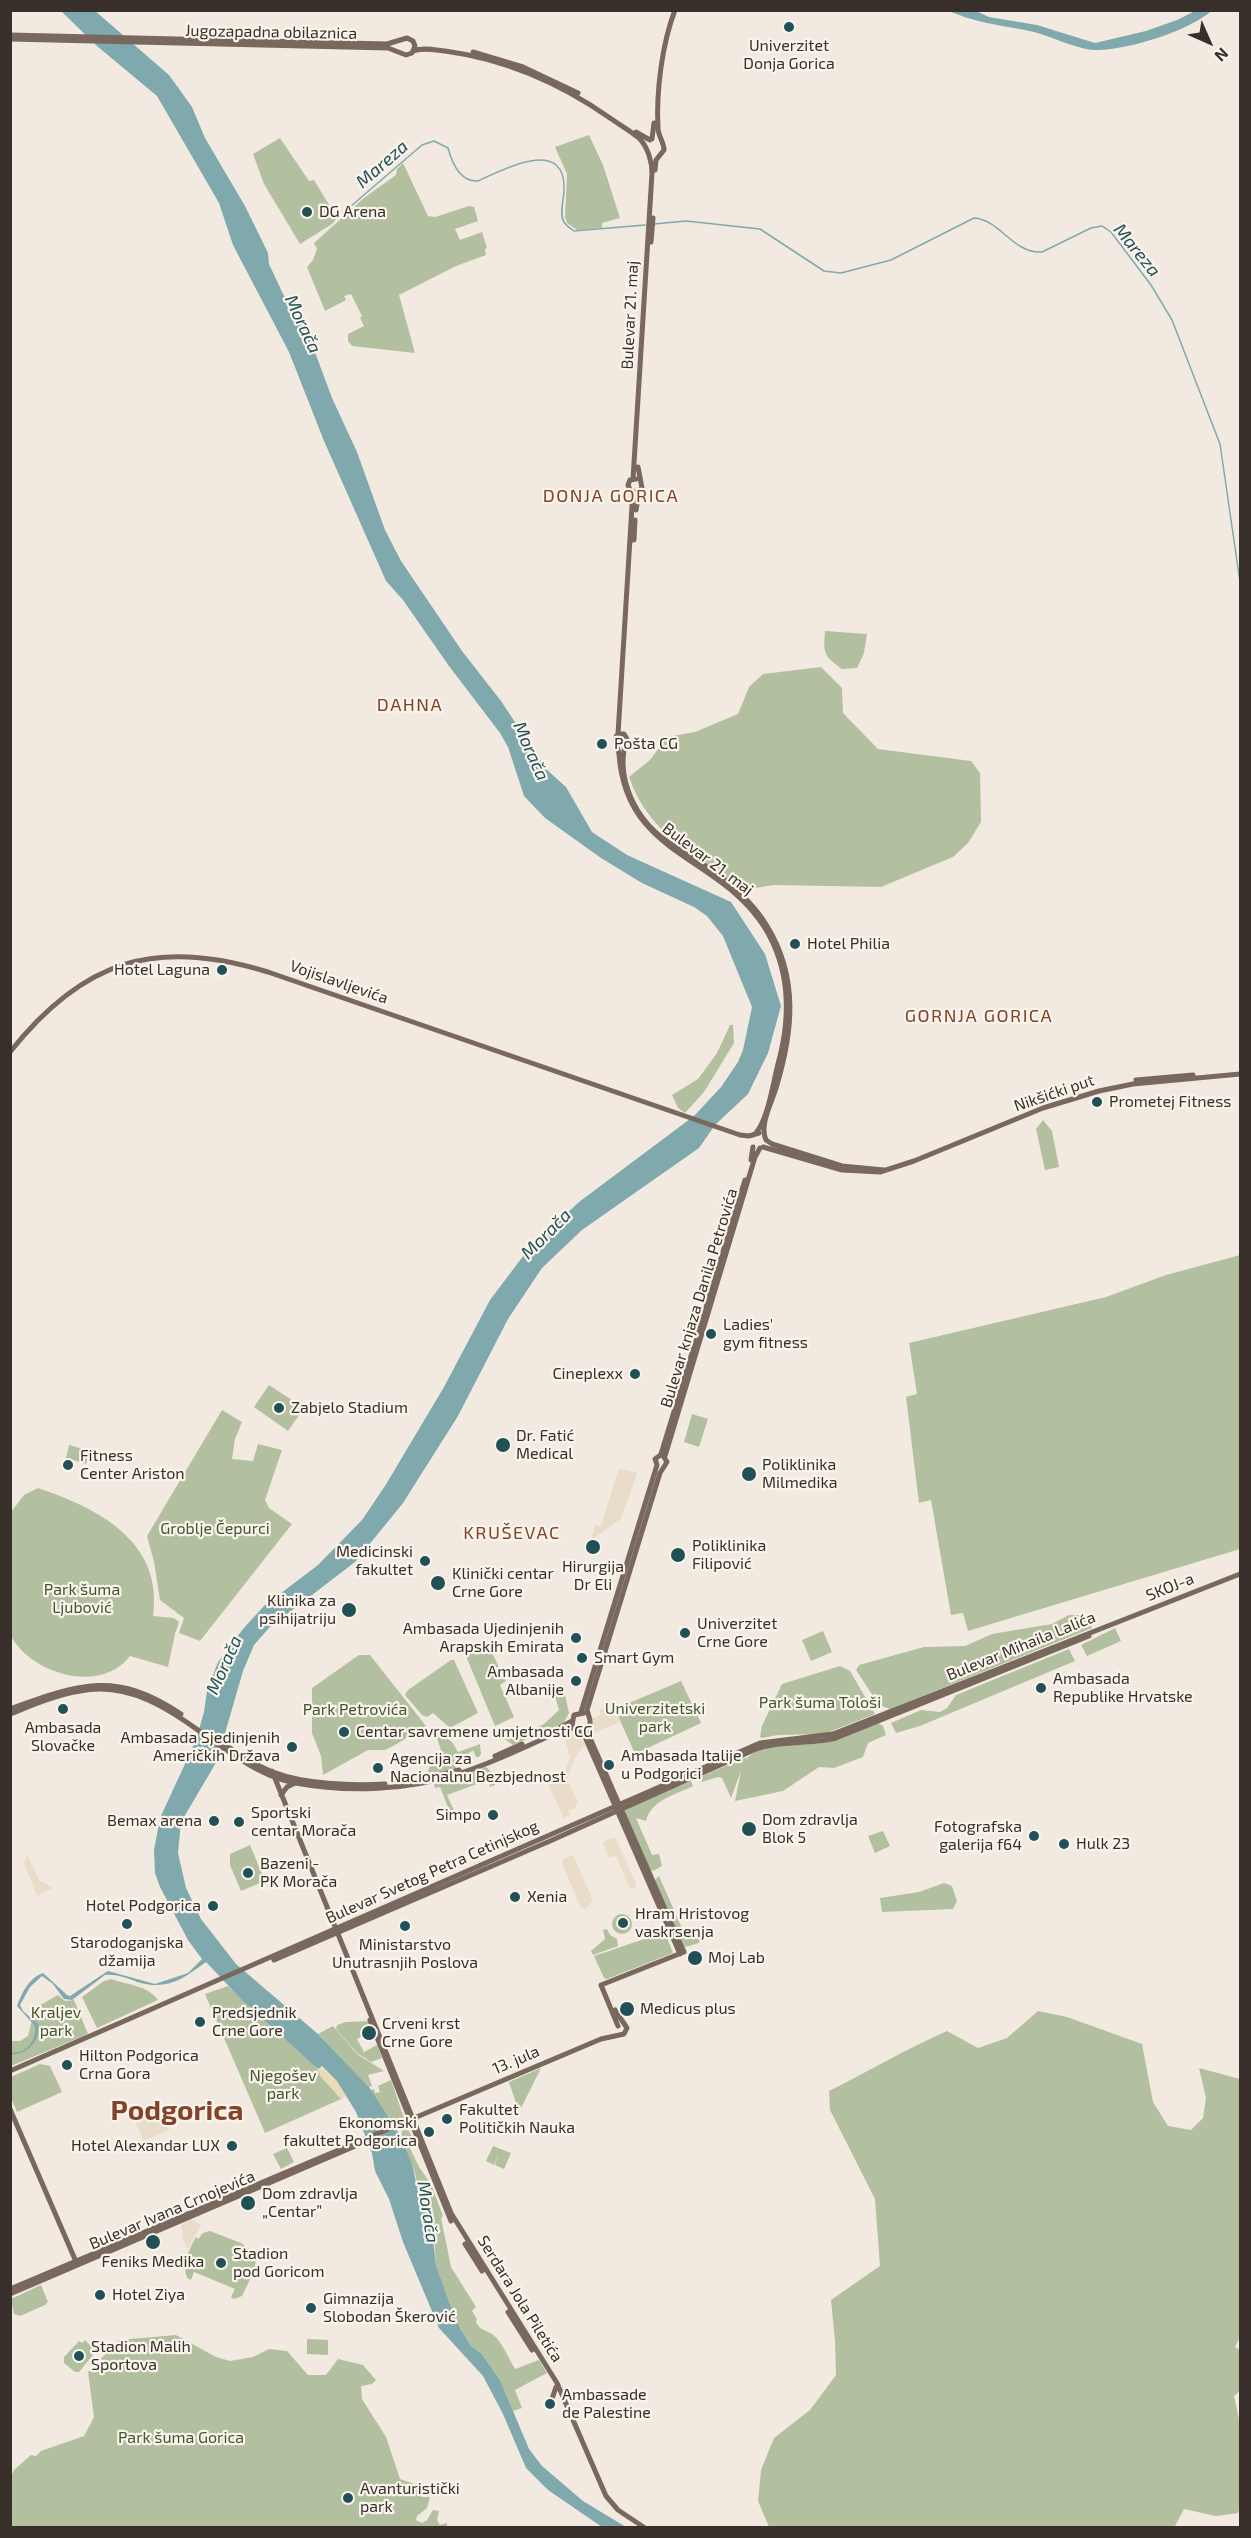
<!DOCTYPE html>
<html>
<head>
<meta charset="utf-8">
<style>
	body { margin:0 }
	#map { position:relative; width:1251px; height:2538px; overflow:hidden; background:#f2eae0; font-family:"Exo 2",sans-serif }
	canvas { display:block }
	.frame { position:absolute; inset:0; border:12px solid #382f2a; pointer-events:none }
	.north { position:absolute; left:1179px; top:12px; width:60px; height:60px; -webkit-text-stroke:4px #f9f4ec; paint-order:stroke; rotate:135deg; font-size:16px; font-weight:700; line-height:24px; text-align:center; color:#382f2a }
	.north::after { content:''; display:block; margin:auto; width:21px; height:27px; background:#382f2a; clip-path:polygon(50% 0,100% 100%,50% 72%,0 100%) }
</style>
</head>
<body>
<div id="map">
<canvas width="1251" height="2538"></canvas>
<div class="frame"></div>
<div class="north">N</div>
</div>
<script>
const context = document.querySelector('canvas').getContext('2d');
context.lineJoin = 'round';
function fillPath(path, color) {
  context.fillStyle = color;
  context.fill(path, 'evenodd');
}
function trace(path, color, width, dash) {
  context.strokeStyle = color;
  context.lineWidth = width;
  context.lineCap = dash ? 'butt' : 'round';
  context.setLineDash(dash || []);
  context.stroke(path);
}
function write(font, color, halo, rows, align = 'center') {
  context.font = font + ' "Exo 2",sans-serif';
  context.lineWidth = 4.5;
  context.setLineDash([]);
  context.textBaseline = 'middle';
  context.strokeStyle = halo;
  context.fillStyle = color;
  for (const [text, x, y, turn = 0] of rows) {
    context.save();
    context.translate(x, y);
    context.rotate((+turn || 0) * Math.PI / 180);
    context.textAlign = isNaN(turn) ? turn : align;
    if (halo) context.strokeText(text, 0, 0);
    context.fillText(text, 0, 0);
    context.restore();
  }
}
const green = new Path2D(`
	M589,135L603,165L620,218L602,223V228L577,230L567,223L565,217L567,174L555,147Z
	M280,138L309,181L314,180L337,218L332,224L300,244L264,184L253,154Z
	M403,163L428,216L435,217L469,206L474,207L478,221L455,229L460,240L482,232L487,248L485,249L486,255L456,266L399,295L415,353L352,346L348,341V334L364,326L360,318L362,316L351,294L344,296L346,300L325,311L307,267L313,260L317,249L314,243L364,198L396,175L397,169Z
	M825,631L867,634L864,653L857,668L842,669C824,656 823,654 825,631Z
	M821,667L842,688L843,713L878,749L971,761L980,773L981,822L968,843L953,857L881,887L774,885L742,890C695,854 649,835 629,777L650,760L667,737L695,732L738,714L749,687L763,674Z
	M730,1025H733L734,1043L704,1092L685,1113L678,1108L672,1095L698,1079L717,1053Z
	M1043,1120L1052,1131L1059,1167L1045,1170L1036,1129Z
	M1240,1255V1549L968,1631L963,1613L951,1615L931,1500L919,1503L906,1397L917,1394L909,1343L1106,1297L1166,1275Z
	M269,1385L304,1408L288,1431L254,1407Z
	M222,1410L242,1422L235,1439L232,1459L253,1461L258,1444L282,1450L265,1500L269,1508L292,1524L200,1641L179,1633L184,1618L160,1600L154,1562L147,1536Z
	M692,1414L708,1419L699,1447L684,1442Z
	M69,1445L90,1451L86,1464L66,1458Z
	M38,1488C98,1508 164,1542 153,1616L174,1618L179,1622L175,1634L168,1667L130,1656C101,1695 29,1674 10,1634L11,1512L24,1495Z
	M1069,1615H1086L1092,1628L890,1709L879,1705L856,1670L859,1665L924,1647L965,1646L992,1634L1052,1624Z
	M1115,1628L1121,1641L1087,1656L1081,1645Z
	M823,1631L832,1652L811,1661L802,1640Z
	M486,1641L506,1681L500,1685L514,1717L495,1726L466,1656Z
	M1069,1649L1075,1661L920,1726L896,1733L891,1723L921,1710L940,1712L947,1708L956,1695Z
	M359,1655H370L426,1726L395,1745L385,1750H368L323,1775L321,1756L312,1733V1688Z
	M451,1660H454L478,1713L450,1728L433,1713L427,1717L422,1715L405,1695L408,1690Z
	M840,1666L850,1671L875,1714L824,1734L778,1735L762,1738L760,1737L762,1726L782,1684Z
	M681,1681L701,1723L635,1754L615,1709Z
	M564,1690L569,1713L563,1724L513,1745L503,1738L501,1734L518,1726L522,1734L544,1724L559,1710L554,1693Z
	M878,1723L883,1726L886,1735L868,1743L863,1757L834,1768L819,1767L783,1791L735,1801L741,1771L731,1798L722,1778L718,1777L702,1782L700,1777L747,1757L746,1760C758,1741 801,1747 821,1743C840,1739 860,1730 878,1723Z
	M441,1734L452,1742L458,1752L480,1744L481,1754L479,1757H476L473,1750L463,1758H454L456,1768L431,1775L427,1774L430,1766L428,1760L435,1755L439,1759L443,1756L437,1738Z
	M486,1767L495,1775L502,1779L495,1781V1785L490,1787L488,1780L447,1795L456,1815L452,1817L440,1787L435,1788L434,1784Z
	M691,1781L693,1786C675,1795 651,1800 646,1821L636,1818L652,1855L659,1854L662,1866L653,1871L649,1869L625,1813V1809Z
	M883,1831L890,1846L875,1853L868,1836Z
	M250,1845L265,1881L241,1891L230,1865V1854Z
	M659,1876L685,1935L690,1938L697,1935L700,1941L699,1943L685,1947L655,1880Z
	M944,1883L952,1886L957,1901L953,1909L882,1912L880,1898L919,1892Z
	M612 1924a10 10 0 1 1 20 0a10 10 0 1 1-20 0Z
	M607,1929L610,1935L617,1939L618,1946L593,1955L591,1951L605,1939L603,1930Z
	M665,1932L673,1953L607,1979L604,1978L594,1956Z
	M111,1979C128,1985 147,1985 158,2000L97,2028L82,1997L104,1981Z
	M228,1986L313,2064L341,2099L265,2133L205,1994Z
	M58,1995L65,2001L74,2000L88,2034L11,2066L10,2041H20L28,2036L35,2008Z
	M1038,2011L1067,2017L1142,2044L1153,2102L1168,2126L1191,2130L1203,2118L1206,2098L1199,2068L1240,2079V2337L1235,2347L1240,2350V2391L1234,2396L1240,2424V2507L1238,2513L1216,2516L1184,2509L1174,2528L769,2527L758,2501L761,2470L774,2438L810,2410L836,2375L835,2341L831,2300L880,2266L875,2199L830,2110L829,2091C869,2071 906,2049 947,2031L978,2048L1007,2038Z
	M369,2021L370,2024L363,2027L366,2034L357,2039L364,2052L377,2045L382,2058L371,2062L357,2053L336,2029L337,2025L346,2022Z
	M333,2026L357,2054L384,2071L368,2075L372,2086L369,2087L318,2034Z
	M40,2064L50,2066L62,2092L17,2112L11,2098V2077Z
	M541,2068L521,2108L516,2103L509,2082Z
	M391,2080L404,2118L391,2123L370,2090L374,2089L375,2093L380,2092L378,2086Z
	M407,2128L414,2140L409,2146L419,2167L431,2184L443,2216L441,2218L451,2267L476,2307L472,2311L477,2319L476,2322C481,2331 484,2329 492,2334C502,2341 509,2359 515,2369L539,2360L547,2373L515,2390L522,2408L513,2411L500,2380L482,2354L471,2346L456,2321L436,2265L434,2238L419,2195L415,2173L401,2137L402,2131Z
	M493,2146L511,2153L504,2169L495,2165L498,2156L494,2165L486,2161Z
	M287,2148L294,2162L281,2169L273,2154Z
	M210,2231L241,2243L257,2255L254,2271L242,2296L234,2299L231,2297L235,2289L194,2272L191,2280L187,2278C182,2265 188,2251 196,2237L198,2239L203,2233Z
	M41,2285L48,2302L45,2305L20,2316L14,2314L11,2299Z
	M176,2335L216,2357L230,2361L253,2357L269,2349L287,2351L308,2375H326L338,2359L363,2365L376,2380L372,2384L361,2386L362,2399L386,2437L400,2479L420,2486L422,2497H430L427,2508L417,2516L416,2520L422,2523L427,2520L433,2510L439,2511L437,2520L440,2525L447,2523V2527H11V2477L14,2470L31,2455L36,2456L41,2451L84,2436L94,2417L88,2372L119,2340Z
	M307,2339L328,2340V2355L307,2354Z
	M85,2340L93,2348L90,2352L93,2355L79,2372H75L64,2363V2357L79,2341L82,2343Z`);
const sand = new Path2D(`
	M320,2066L337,2081L346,2096L341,2099L320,2076L318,2069Z`);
const plaza = new Path2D(`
	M619,1468L637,1473L621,1519L591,1540L595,1525L601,1526Z
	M611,1706H613L620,1722L592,1734L593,1718L601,1715L599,1710Z
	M571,1733L579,1735L585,1745L576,1756L567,1779L578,1803L575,1805L576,1808L568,1811L570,1815L564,1818L547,1782L563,1775L570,1757L564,1735Z
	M613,1838L616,1839L636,1884L635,1889L629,1887L616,1856L609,1858L603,1842Z
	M27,1855L39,1880L53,1888L37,1896L24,1863Z
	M573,1855L593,1900L586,1909L581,1908L562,1863L563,1859Z
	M159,2102L170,2129L144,2141L132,2115Z
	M190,2219L201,2225L188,2249L183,2241L181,2225Z`);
const water = new Path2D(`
	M94,10L169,75L192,107L205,138L245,206L268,253L269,264L283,294L309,336L332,398L357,452L385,530L401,561L462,651L501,701L546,769L566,787L592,832L627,855L731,902L765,954L781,1006L768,1053L748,1094L715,1125L699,1148L582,1230L542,1268L508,1319L458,1416L403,1503L355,1562L269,1628L254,1645L243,1671L217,1761L181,1822L178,1853L186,1888L201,1919L236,1964L318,2034L369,2087L401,2137L412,2164L419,2195L431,2224L436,2265L456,2321L471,2346L482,2354L500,2380L529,2449L542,2466L583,2501L626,2527H602L548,2490L526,2468L503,2414L483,2376L439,2328L403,2242L389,2199L375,2171L372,2153L356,2112L337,2081L322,2066L318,2069L241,1999L206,1962C183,1979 167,1991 137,1982C127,1978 116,1974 105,1975L72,2000L64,1999L53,1984L42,1976L30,1987L20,2005L23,2011L38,2024C43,2038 25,2057 11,2054L10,2052C25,2056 37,2040 35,2026L17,2006C22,1992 29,1978 43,1973L67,1995L70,1996L108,1971L155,1984L188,1973L202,1959L188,1940L160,1887L155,1873L154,1850L160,1818L196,1740L204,1712L207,1691L218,1662L243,1629L264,1606L318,1565L362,1520L385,1486L444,1387L490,1300L527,1251L579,1202L694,1116L721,1087L738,1062L743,1050L752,1007L723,936L707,916L694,907L642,883L601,858L545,818L524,796L508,747L500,733L449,666L403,600L386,581L324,441L289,352L233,245L219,203L157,96L97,46L61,11Z
	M949,11H976L989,17L1037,25L1095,43L1146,31L1177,20L1195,11H1211C1190,31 1116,55 1086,49C1068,45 1052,37 1034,32C1002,25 979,24 949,11Z`);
const stream = new Path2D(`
	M343,213L422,145L434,141L448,148C452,163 460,182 478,181C504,169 566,136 564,190C564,199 559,214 564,222C566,225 571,229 574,231L645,225
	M654,224L686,221L760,229L824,271L841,273L891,260L974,218C1001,220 1013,254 1042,252L1091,228L1102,226L1111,232L1151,285L1172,320L1220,444L1240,582`);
const major = new Path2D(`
	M10,35L387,44L407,38L413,41L415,46L412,53L406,55L388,48L10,39
	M413,51C423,47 435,50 445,51C505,59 560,83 610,118C620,125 631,131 640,139C648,148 652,162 652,173L633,479
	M473,52L523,67L578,93
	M636,132L650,140
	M652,139L654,123
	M655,170L656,160L664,150C664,142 658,136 658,128C656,92 662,44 675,10
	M651,242L653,218
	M631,492H637L642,488L638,467
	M636,510L639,492
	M634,540L635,520
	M618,734L632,506V495L628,485L630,480L636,479
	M10,1052C83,960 156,937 268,972L740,1135L749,1136L759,1133
	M1136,1080L1193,1075
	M756,1133C768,1119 773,1083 778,1064C791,1017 791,971 765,928C719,854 626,857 619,754C618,746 612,740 618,734H624L627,739C615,773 632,813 660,836C679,851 701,862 720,876C738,890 755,906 767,926C799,978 793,1032 776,1088C772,1102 759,1125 766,1140L772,1144L842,1166L884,1170
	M763,1147L842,1170L880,1172L914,1161L1043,1108L1099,1091L1133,1084L1240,1074
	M751,1160L753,1147
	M661,1454L745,1180
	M665,1456L755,1157L760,1148
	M10,1709C79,1684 116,1670 181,1714
	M581,1712L657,1465L655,1459L662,1454L667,1462L660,1473L587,1710L590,1720V1738L684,1952L601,1985L618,2026
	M584,1713L574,1715L572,1725L585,1737L680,1954
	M10,1714C33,1705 56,1695 80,1691C136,1680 179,1717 223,1748C245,1763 269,1779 296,1783C348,1793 408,1790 458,1774C496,1762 531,1744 567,1728L575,1729
	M561,1727L572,1721
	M208,1733C229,1747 250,1763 273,1772C304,1784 352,1786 385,1784
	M495,1756L522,1744
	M272,1771L451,2213L557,2383L606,2496L618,2510L645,2528
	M430,1777L459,1770
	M281,1795L287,1787L295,1783
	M274,1960L550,1841L756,1749C782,1740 810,1745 836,1738L1089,1636
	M370,2020L451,2221
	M10,2071L760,1743L833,1734L1240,1574
	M10,2109L77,2264
	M465,2244L482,2271
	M10,2289L601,2039L624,2034L627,2028L615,2010
	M10,2294L374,2138
	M508,2312L532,2350
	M552,2399L556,2387`);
const markers = [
	[789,27,6,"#225057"],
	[307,212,6,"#225057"],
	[602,744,6,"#225057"],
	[795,944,6,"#225057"],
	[222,970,6,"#225057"],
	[1097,1102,6,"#225057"],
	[711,1334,6,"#225057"],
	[635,1374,6,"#225057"],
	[279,1408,6,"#225057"],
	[503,1445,8,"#225057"],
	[68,1465,6,"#225057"],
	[749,1474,8,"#225057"],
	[593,1547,8,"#225057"],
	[678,1555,8,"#225057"],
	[425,1561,6,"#225057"],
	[438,1583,8,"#225057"],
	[349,1610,8,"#225057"],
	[685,1633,6,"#225057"],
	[576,1638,6,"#225057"],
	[582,1658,6,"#225057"],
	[576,1681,6,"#225057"],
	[1041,1688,6,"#225057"],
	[63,1709,6,"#225057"],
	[344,1732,6,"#225057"],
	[292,1747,6,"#225057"],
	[609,1765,6,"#225057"],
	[378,1768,6,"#225057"],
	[493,1815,6,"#225057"],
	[214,1821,6,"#225057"],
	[239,1822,6,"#225057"],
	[749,1829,8,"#225057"],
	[1034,1836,6,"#225057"],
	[1064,1844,6,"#225057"],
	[248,1873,6,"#225057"],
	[515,1897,6,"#225057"],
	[213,1906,6,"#225057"],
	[623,1923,6,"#225057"],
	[127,1924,6,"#225057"],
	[405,1926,6,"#225057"],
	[695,1958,8,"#225057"],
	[627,2009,8,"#225057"],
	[200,2022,6,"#225057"],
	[369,2033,8,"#225057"],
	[67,2065,6,"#225057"],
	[447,2119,6,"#225057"],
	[429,2132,6,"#225057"],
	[232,2146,6,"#225057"],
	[248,2203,8,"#225057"],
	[153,2242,8,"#225057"],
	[221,2263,6,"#225057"],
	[100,2295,6,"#225057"],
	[311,2308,6,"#225057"],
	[79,2356,6,"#225057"],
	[550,2404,6,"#225057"],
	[348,2498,6,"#225057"]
];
const streetNames = [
	["Jugozapadna obilaznica",271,32,1],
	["Bulevar 21. maj",630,315,-87],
	["Bulevar 21. maj",708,859,37],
	["Vojislavljevića",339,982,19],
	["Nikšićki put",1054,1093,-19],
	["Bulevar knjaza Danila Petrovića",699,1298,-73],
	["SKOJ-a",1170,1587,-22],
	["Bulevar Mihaila Lalića",1021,1646,-22],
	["Bulevar Svetog Petra Cetinjskog",432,1872,-24],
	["13. jula",516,2060,-23],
	["Bulevar Ivana Crnojevića",172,2210,-23],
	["Serdara Jola Piletića",520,2299,58]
];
const poiNames = [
	["Univerzitet",789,46,"center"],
	["Donja Gorica",789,64,"center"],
	["DG Arena",319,212],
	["Pošta CG",614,744],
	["Hotel Philia",807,944],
	["Hotel Laguna",210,970,"right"],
	["Prometej Fitness",1109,1102],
	["Ladies'",723,1325],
	["gym fitness",723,1343],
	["Cineplexx",623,1374,"right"],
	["Zabjelo Stadium",291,1408],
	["Dr. Fatić",516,1436],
	["Medical",516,1454],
	["Fitness",80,1456],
	["Center Ariston",80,1474],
	["Poliklinika",762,1465],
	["Milmedika",762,1483],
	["Poliklinika",692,1546],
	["Filipović",692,1564],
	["Medicinski",413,1552,"right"],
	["fakultet",413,1570,"right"],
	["Hirurgija",593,1567,"center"],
	["Dr Eli",593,1585,"center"],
	["Klinički centar",452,1574],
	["Crne Gore",452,1592],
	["Klinika za",336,1601,"right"],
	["psihijatriju",336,1619,"right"],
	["Univerzitet",697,1624],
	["Crne Gore",697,1642],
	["Ambasada Ujedinjenih",564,1629,"right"],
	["Arapskih Emirata",564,1647,"right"],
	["Smart Gym",594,1658],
	["Ambasada",564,1672,"right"],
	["Albanije",564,1690,"right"],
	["Ambasada",1053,1679],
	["Republike Hrvatske",1053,1697],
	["Ambasada",63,1728,"center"],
	["Slovačke",63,1746,"center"],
	["Centar savremene umjetnosti CG",356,1732],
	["Ambasada Sjedinjenih",280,1738,"right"],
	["Američkih Država",280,1756,"right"],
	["Ambasada Italije",621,1756],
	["u Podgorici",621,1774],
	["Agencija za",390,1759],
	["Nacionalnu Bezbjednost",390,1777],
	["Sportski",251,1813],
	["centar Morača",251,1831],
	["Simpo",481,1815,"right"],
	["Dom zdravlja",762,1820],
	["Blok 5",762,1838],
	["Bemax arena",202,1821,"right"],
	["Fotografska",1022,1827,"right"],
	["galerija f64",1022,1845,"right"],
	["Hulk 23",1076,1844],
	["Bazeni -",260,1864],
	["PK Morača",260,1882],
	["Xenia",527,1897],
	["Hotel Podgorica",201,1906,"right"],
	["Hram Hristovog",635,1914],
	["vaskrsenja",635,1932],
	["Starodoganjska",127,1943,"center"],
	["džamija",127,1961,"center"],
	["Ministarstvo",405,1945,"center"],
	["Unutrasnjih Poslova",405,1963,"center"],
	["Moj Lab",708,1958],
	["Medicus plus",640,2009],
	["Predsjednik",212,2013],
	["Crne Gore",212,2031],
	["Crveni krst",382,2024],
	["Crne Gore",382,2042],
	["Hilton Podgorica",79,2056],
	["Crna Gora",79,2074],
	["Fakultet",459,2110],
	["Političkih Nauka",459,2128],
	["Ekonomski",417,2123,"right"],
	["fakultet Podgorica",417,2141,"right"],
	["Hotel Alexandar LUX",220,2146,"right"],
	["Dom zdravlja",262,2194],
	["„Centar”",262,2212],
	["Stadion",233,2254],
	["pod Goricom",233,2272],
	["Feniks Medika",153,2262,"center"],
	["Hotel Ziya",112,2295],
	["Gimnazija",323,2299],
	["Slobodan Škerović",323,2317],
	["Stadion Malih",91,2347],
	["Sportova",91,2365],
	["Ambassade",562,2395],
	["de Palestine",562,2413],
	["Avanturistički",360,2489],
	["park",360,2507]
];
const parkNames = [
	["Groblje Čepurci",215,1529],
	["Park šuma",82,1590],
	["Ljubović",82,1608],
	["Park šuma Tološi",820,1703],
	["Univerzitetski",655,1709],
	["park",655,1727],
	["Park Petrovića",355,1710],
	["Kraljev",56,2013],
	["park",56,2031],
	["Njegošev",283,2076],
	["park",283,2094],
	["Park šuma Gorica",181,2438]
];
const waterNames = [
	["Mareza",382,164,-41],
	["Mareza",1137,250,51],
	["Morača",303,324,65],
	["Morača",531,751,66],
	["Morača",546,1234,-45],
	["Morača",224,1665,-66],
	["Morača",428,2212,81]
];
const neighbourhoodNames = [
	["DONJA GORICA",611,496],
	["DAHNA",410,705],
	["GORNJA GORICA",979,1016],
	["KRUŠEVAC",512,1533]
];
const townNames = [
	["Podgorica",177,2111]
];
fillPath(green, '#b3c0a0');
fillPath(sand, '#eadcb9');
fillPath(plaza, '#e9dcc8');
fillPath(water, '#80a9ad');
trace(stream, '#80a9ad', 1.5);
trace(major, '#79685d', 5);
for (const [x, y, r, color] of markers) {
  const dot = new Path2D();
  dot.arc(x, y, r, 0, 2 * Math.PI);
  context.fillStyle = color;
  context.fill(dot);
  trace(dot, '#f9f4ec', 2);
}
write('16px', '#382f2a', '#f9f4ec', streetNames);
write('16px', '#382f2a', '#f9f4ec', poiNames, 'left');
write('16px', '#455530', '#f9f4ec', parkNames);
write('italic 18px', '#225057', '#f9f4ec', waterNames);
context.letterSpacing = '1.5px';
write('18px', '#824328', '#f9f4ec', neighbourhoodNames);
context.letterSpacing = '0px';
write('bold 28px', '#824328', '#f9f4ec', townNames);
</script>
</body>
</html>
